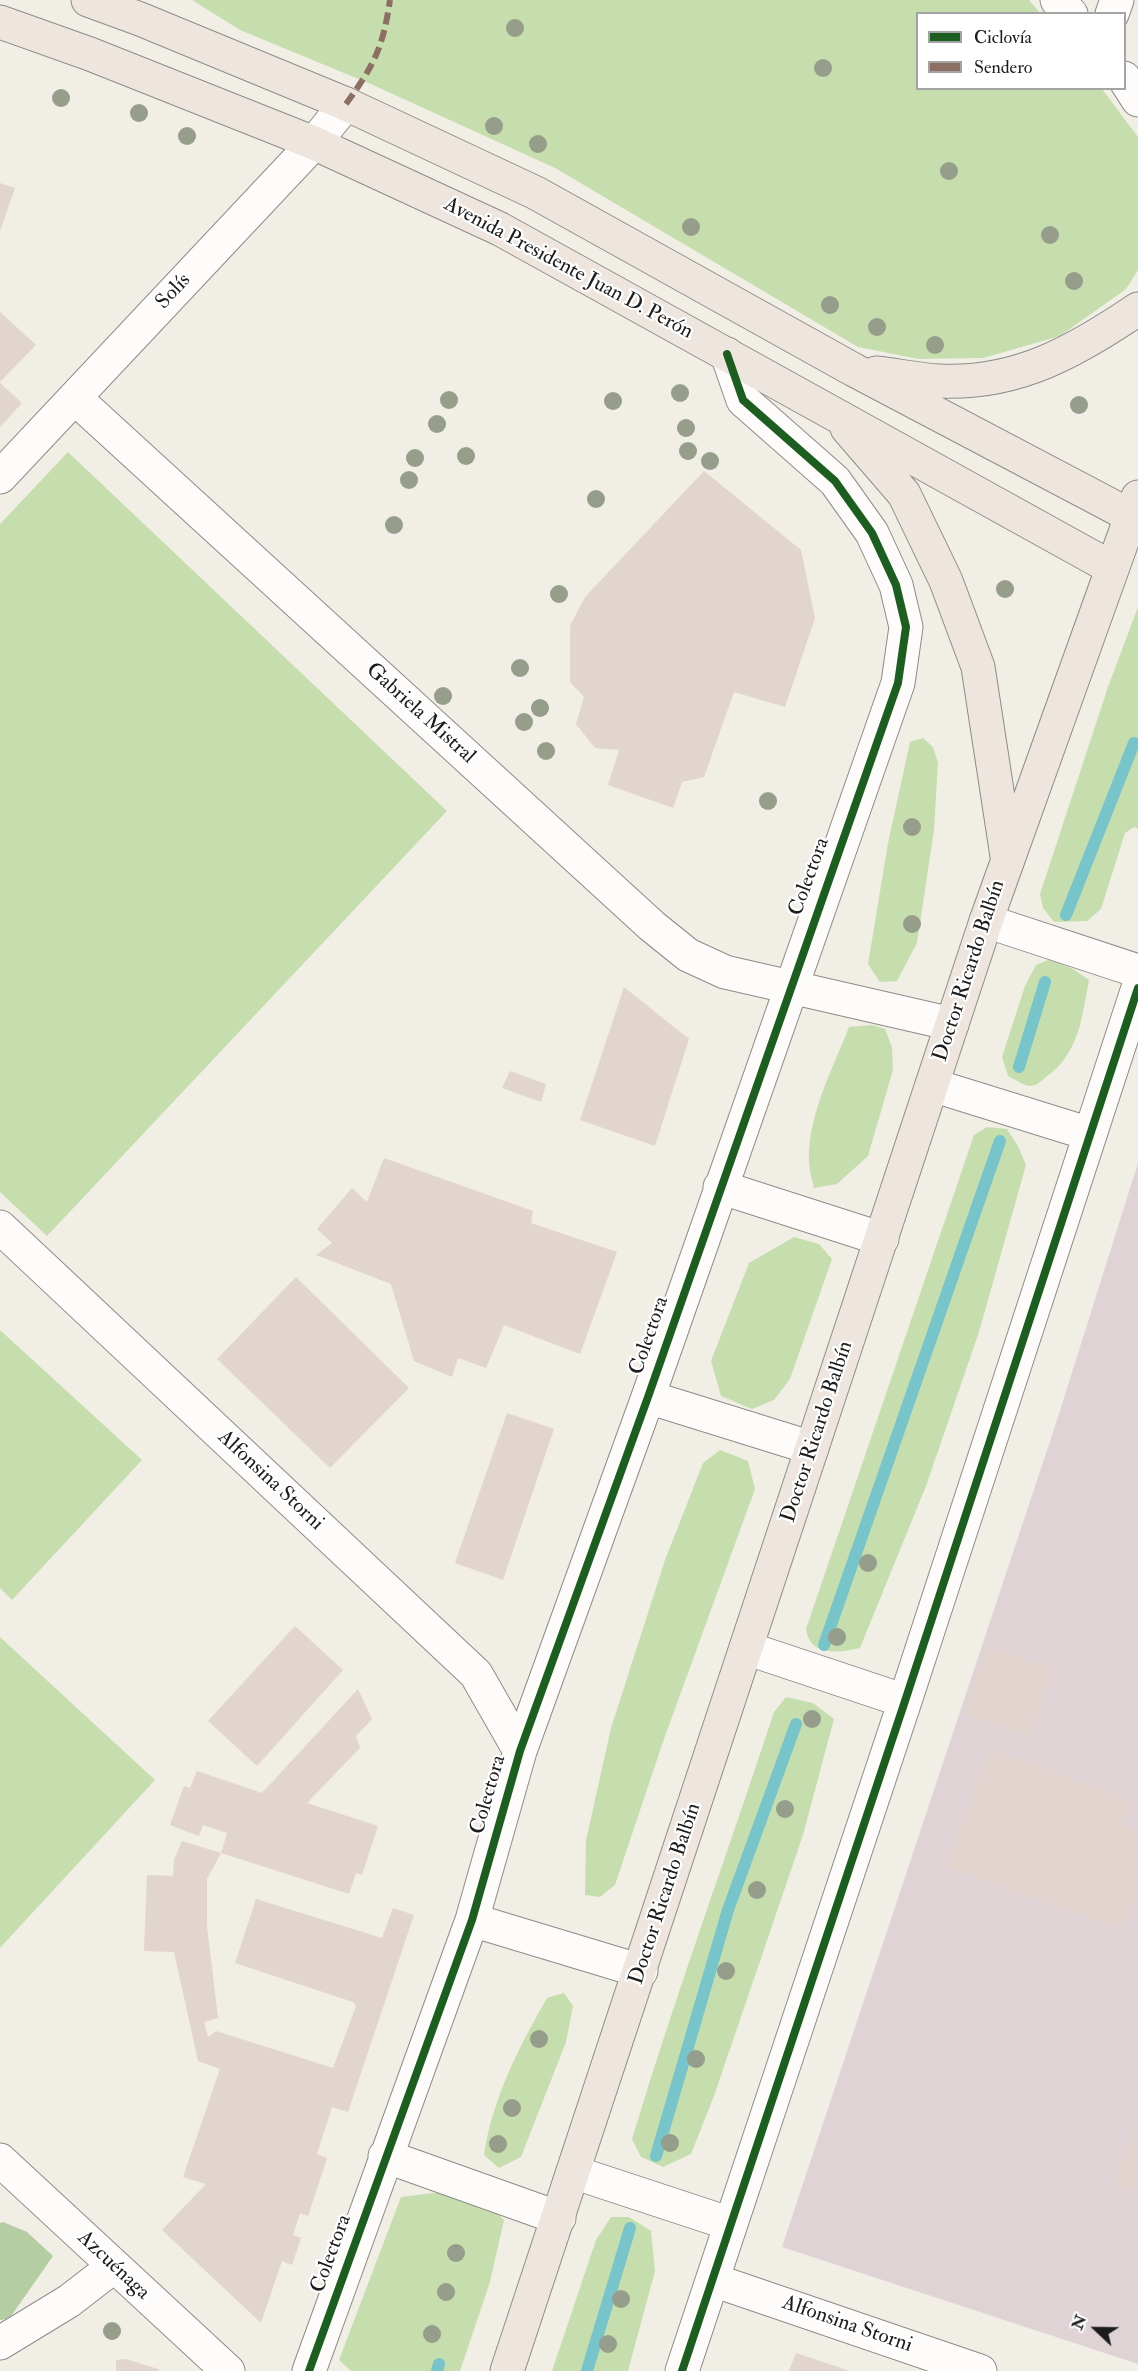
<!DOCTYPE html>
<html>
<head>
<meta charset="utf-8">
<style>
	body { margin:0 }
	#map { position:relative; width:1138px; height:2371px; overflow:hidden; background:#f1eee6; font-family:"IM FELL Double Pica",serif }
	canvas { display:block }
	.legend { position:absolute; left:916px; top:12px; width:210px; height:78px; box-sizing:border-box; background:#fff; border:2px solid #a4a4a4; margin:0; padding:8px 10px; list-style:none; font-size:18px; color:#1c1c1c }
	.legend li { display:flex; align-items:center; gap:12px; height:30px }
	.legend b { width:30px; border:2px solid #a4a4a4 }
	.north { position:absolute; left:1066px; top:2299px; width:60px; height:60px; -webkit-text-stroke:4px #fff; paint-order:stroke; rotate:292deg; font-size:16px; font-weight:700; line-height:24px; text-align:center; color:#1c1c1c }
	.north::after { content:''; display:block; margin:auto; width:21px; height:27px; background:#1c1c1c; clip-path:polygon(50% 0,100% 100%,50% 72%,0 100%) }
</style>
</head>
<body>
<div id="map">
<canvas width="1138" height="2371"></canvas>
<ul class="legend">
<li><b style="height:8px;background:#1b5e20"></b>Ciclovía</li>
<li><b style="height:8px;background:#8d6e63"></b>Sendero</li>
</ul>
<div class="north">N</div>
</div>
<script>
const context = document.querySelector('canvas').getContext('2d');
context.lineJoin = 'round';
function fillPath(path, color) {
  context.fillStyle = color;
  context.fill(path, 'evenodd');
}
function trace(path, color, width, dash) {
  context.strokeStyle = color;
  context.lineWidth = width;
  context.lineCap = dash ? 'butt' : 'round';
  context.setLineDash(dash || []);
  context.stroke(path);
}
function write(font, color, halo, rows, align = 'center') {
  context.font = font + ' "IM FELL Double Pica",serif';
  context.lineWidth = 4.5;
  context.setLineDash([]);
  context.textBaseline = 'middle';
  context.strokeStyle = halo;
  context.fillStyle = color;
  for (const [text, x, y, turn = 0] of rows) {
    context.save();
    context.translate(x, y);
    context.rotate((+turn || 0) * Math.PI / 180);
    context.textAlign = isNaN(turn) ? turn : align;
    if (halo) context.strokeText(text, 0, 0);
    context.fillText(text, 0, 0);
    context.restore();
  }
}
const industrial = new Path2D(`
	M1138,1163V2364L782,2247L1057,1420Z`);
const green = new Path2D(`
	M192,0H1029L1040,13L918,14V88L1102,89L1138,137V270L1126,289L1060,336L983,358L919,359L858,347L555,168L373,85L240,30Z
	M68,452L447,811L47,1236L0,1192V524Z
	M1138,607V829L1134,827L1125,833L1101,909L1087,921L1054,922L1043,908L1040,894L1108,687Z
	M923,738L933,747L938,763L934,830L917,943L897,981L880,982L868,964L888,843L910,742Z
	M1050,959L1073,969L1089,980C1082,1017 1079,1054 1046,1077C1042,1081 1036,1086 1030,1086C1023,1085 1014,1079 1008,1076L1002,1057L1025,986L1036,965Z
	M872,1025L885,1029L892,1047L893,1070L868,1156L837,1184L814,1188C812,1179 809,1169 809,1160C808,1115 833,1068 849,1027Z
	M987,1127L1007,1129L1018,1146L1026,1165L979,1332L926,1486L860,1648C839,1653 810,1657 806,1629L974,1135Z
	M794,1237L819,1244L832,1259L790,1379L774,1400L752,1409L721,1396L711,1361L749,1263Z
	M0,1330L142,1460L12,1600L0,1588Z
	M720,1450L748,1461L755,1489L664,1739L615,1885L600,1897L585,1895L586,1840L611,1728L665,1560L703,1463Z
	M0,1637L155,1780L0,1948Z
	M786,1697L813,1703L834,1719L803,1835L714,2096L691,2154L663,2167L641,2157L632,2139C675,1996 727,1855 774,1712Z
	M564,1993L573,2006L566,2042L521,2157L499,2168L484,2155C492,2099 519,2047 547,1998Z
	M442,2192L480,2196L504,2220L490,2282L460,2371H351L339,2360L401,2197Z
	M611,2217H629L651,2231L655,2271L628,2371H552L596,2240Z`);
const forest = new Path2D(`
	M3,2222L27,2232L53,2256L9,2319L0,2320V2223Z`);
const stream = new Path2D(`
	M1066,915L1134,743
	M1019,1067L1045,982
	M824,1645L1000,1141
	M656,2156L728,1910L796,1724
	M437,2371L439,2364
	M587,2371L630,2228`);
const building = new Path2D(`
	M0,183L15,188L0,231Z
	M0,312L36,345L0,382Z
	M0,383L22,403L0,427Z
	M704,471L801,550L815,618L785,707L734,692L704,777L682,782L673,808L608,785L619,750L595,748L576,724L584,697L570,682V626L585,597Z
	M624,987L689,1039L655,1146L580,1120Z
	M510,1071L546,1084L541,1102L502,1088Z
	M384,1158L533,1211L531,1223L617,1252L580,1354L504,1325L486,1368L458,1358L452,1377L414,1361L391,1284L316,1255L332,1243L317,1229L352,1188L367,1202Z
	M296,1277L409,1388L330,1468L217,1359Z
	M507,1413L554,1429L503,1580L455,1563Z
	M295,1626L343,1670L257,1766L208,1721Z
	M987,1646L1054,1668L1030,1737L964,1714Z
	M358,1689L372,1719L356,1736L360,1748L307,1803L378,1826L362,1875L356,1873L349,1894L221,1853L227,1833L203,1825L199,1836L170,1825L184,1786L190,1788L197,1771L262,1793Z
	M989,1748L1133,1800L1124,1826L1138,1831V1893L1124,1931L945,1867Z
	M182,1841L221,1853L207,1879V1926L218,2018L204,2022L208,2037L216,2031L333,2068L356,2006L353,2002L235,1963L256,1899L382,1938L393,1908L414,1915L348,2112L332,2107L317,2154L327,2158L308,2216L300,2213L293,2235L301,2238L292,2265L282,2261L261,2323L162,2230L206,2184L183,2177L220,2069L198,2061L174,1952L144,1951L147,1875L173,1876L174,1860Z
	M1138,2115V2194L1112,2185Z
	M796,2353L850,2371H789Z
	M126,2359L158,2369L160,2371H116V2360Z`);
const minor = new Path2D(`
	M1057,0L1071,14
	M1112,14L1117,0
	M1124,78L1138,100
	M75,398L652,926L688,955L725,972L952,1024
	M0,477L314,143L346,104
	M986,921L1138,971
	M932,1085L1090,1134
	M720,1187L882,1239
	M0,1227L476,1674L520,1751
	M648,1397L812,1448
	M746,1648L905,1701
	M472,1920L641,1971
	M385,2156L559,2218
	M0,2160L228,2371
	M573,2172L731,2224
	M713,2280L980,2371
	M0,2343L69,2301L113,2267
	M309,2371L472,1920L520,1751L648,1397L898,683L906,627L896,585L872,533L835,481L743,400L727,354
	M682,2371L905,1701L1138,988`);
const major = new Path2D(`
	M88,0L140,19L346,104L536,193L854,370L1131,516
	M0,22L90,54L314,143L500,229L1112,568
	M876,373C897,375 918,380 939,381C1017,385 1076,351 1138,309
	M847,428L904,494L946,581L978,667L1007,856
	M507,2371L986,921L1138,497`);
const quiet = new Path2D(`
	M346,104C374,65 383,48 390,0`);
const cycleway = new Path2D(`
	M309,2371L472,1920L520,1751L648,1397L898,683L906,627L896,585L872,533L835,481L743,400L727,354
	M682,2371L905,1701L1138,988`);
const trees = [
	[515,28],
	[823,68],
	[61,98],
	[139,113],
	[494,126],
	[187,136],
	[538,144],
	[949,171],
	[691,227],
	[1050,235],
	[1074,281],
	[830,305],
	[877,327],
	[935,345],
	[680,393],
	[449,400],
	[613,401],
	[1079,405],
	[437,424],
	[686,428],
	[688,451],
	[466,456],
	[415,458],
	[710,461],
	[409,480],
	[596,499],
	[394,525],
	[1005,589],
	[559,594],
	[520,668],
	[443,696],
	[540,708],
	[524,722],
	[546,751],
	[768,801],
	[912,827],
	[912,924],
	[868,1563],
	[837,1637],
	[812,1719],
	[785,1809],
	[757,1890],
	[726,1971],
	[539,2039],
	[696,2059],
	[512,2108],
	[670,2143],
	[498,2144],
	[456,2253],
	[446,2292],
	[621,2299],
	[112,2331],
	[432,2334],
	[608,2344]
];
const streetNames = [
	["Avenida Presidente Juan D. Perón",568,269,28],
	["Solís",174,292,-47],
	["Gabriela Mistral",420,714,42],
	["Colectora",810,877,-70],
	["Doctor Ricardo Balbín",970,971,-72],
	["Colectora",650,1336,-71],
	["Doctor Ricardo Balbín",818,1432,-72],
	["Alfonsina Storni",270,1481,43],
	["Colectora",489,1795,-74],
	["Doctor Ricardo Balbín",666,1894,-72],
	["Colectora",332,2254,-70],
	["Azcuénaga",113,2266,43],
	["Alfonsina Storni",847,2325,19]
];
fillPath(industrial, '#e0d3d6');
fillPath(green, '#c6dead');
fillPath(forest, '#b4cda3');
trace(stream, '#77c4ca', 12);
fillPath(building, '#e2d4ce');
trace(minor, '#8d8c88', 35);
trace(major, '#8d8c88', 35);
trace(minor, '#fdfcfb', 33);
trace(major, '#eee6de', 33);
trace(quiet, '#8d6e63', 6, [12, 6]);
trace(cycleway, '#1b5e20', 8);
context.fillStyle = '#969d8a';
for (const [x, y] of trees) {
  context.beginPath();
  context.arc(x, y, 9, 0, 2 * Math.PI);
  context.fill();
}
write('21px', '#1c1c1c', '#fff', streetNames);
</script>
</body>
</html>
